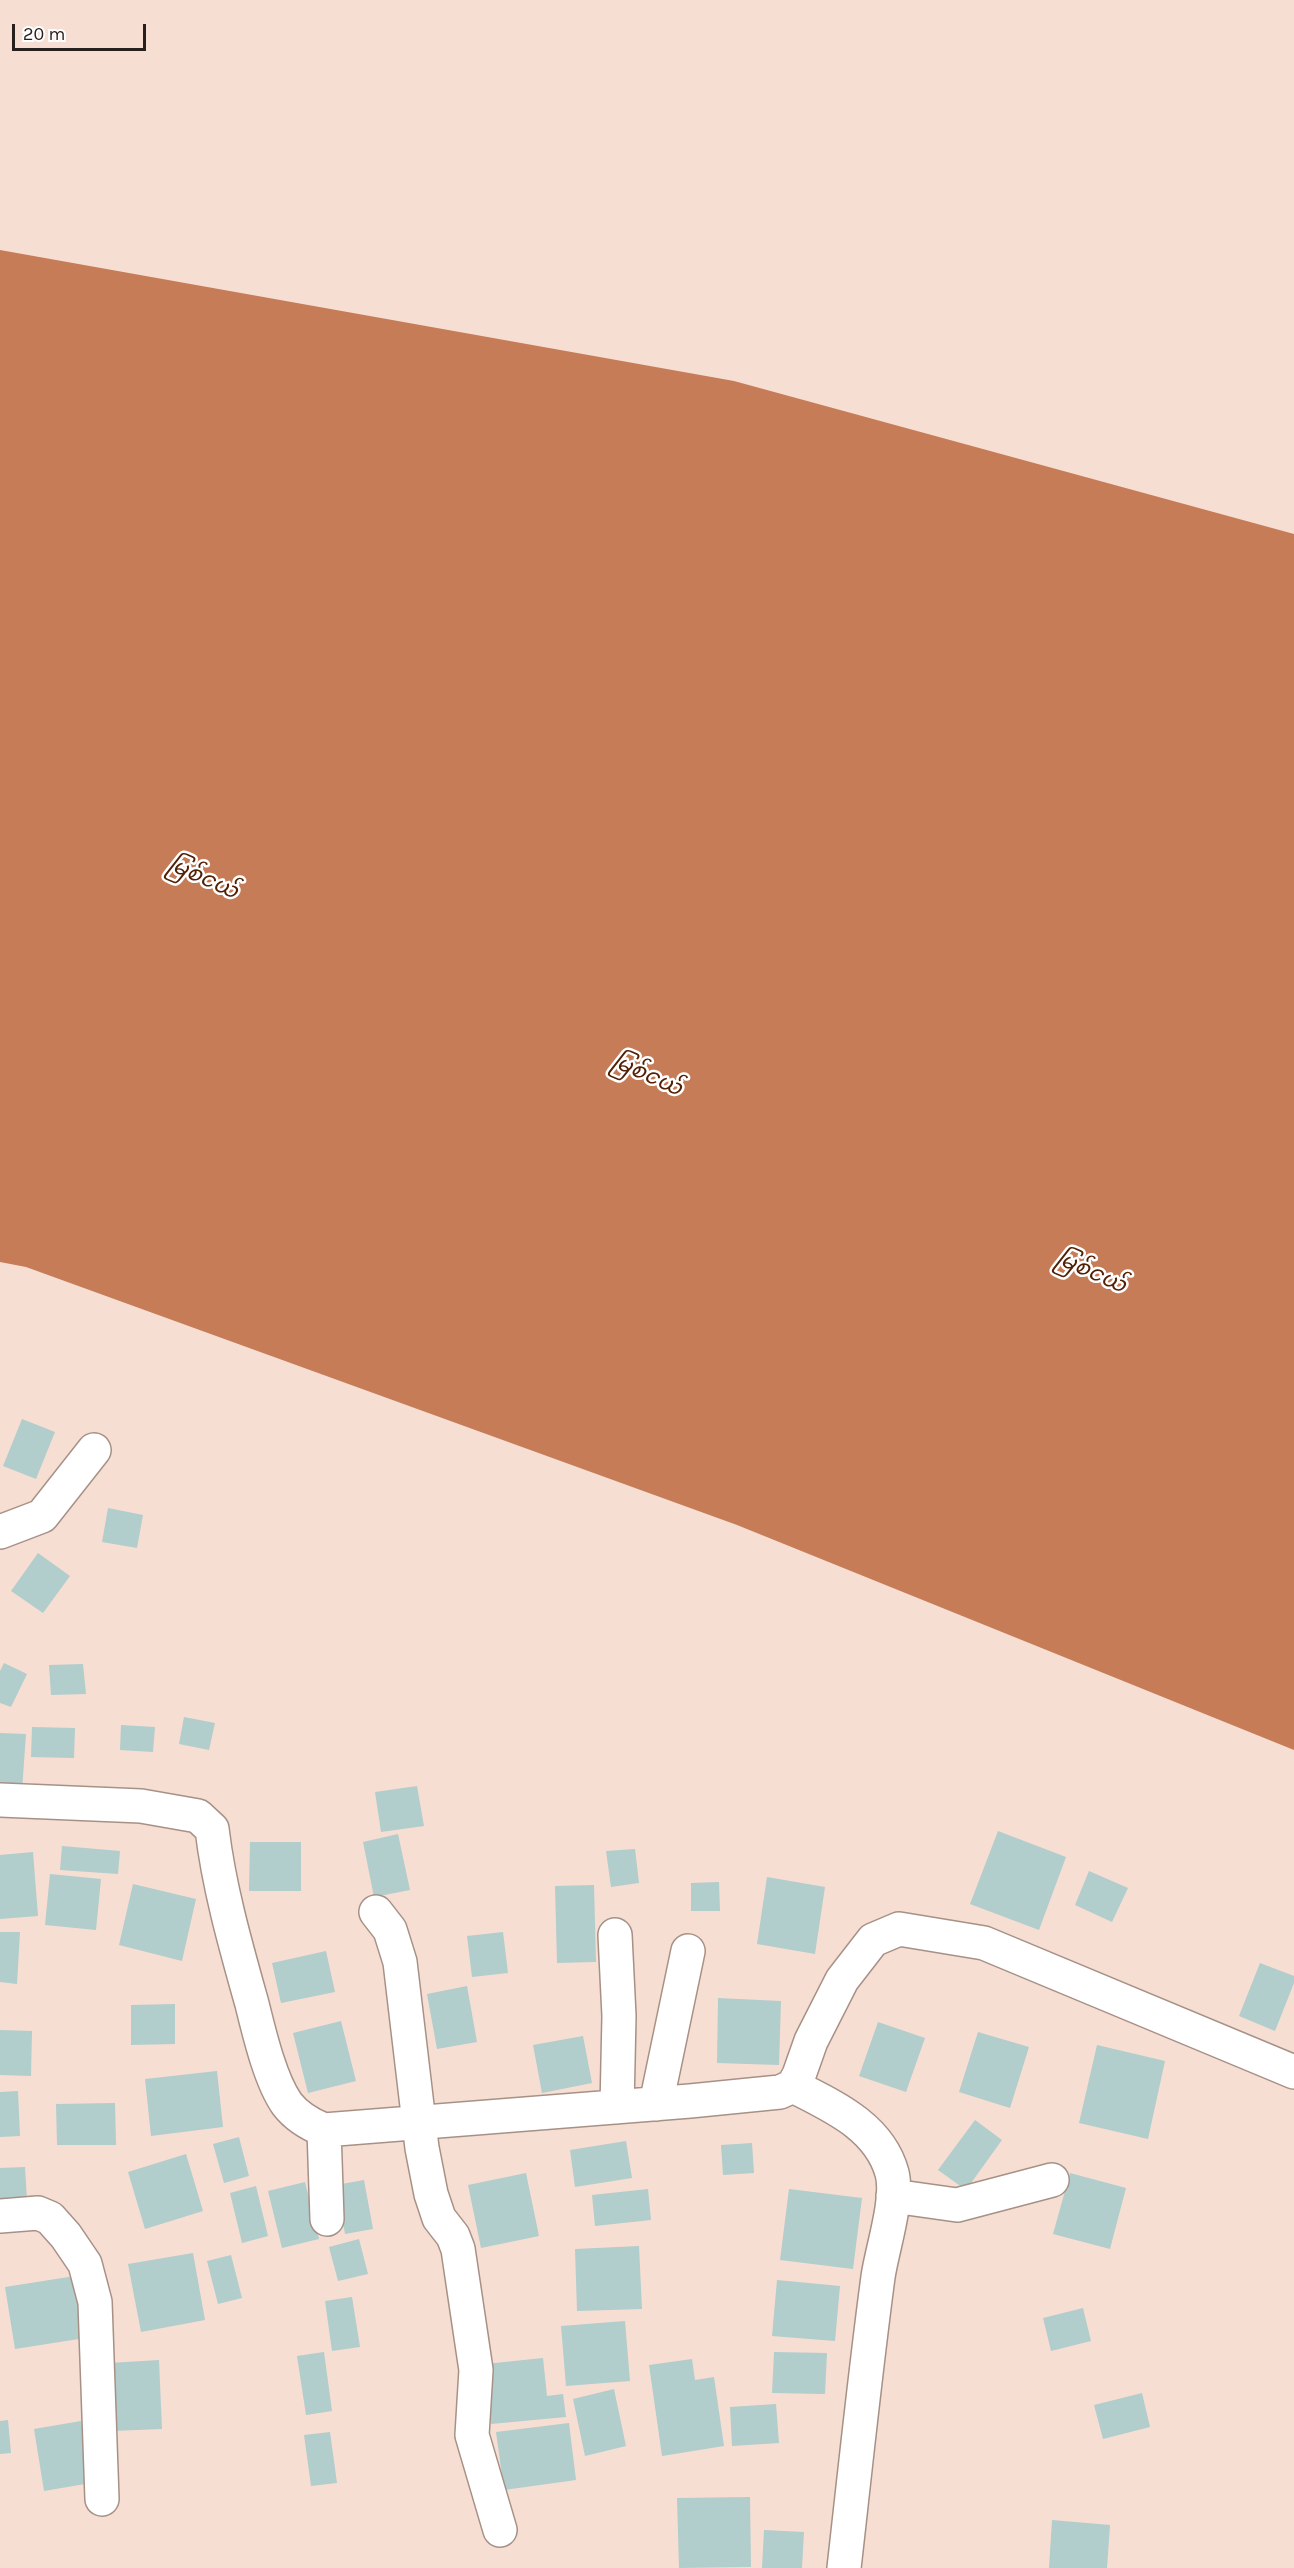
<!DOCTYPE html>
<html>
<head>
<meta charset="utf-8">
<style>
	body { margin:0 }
	#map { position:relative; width:1294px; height:2568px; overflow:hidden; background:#f6ded3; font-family:Karla,sans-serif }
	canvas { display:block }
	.scale { position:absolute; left:12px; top:24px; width:134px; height:27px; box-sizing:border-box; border:3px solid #28201c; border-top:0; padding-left:8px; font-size:18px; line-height:21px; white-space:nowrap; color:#28201c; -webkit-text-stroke:4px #fff; paint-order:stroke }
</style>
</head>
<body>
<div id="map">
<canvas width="1294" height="2568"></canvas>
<div class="scale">20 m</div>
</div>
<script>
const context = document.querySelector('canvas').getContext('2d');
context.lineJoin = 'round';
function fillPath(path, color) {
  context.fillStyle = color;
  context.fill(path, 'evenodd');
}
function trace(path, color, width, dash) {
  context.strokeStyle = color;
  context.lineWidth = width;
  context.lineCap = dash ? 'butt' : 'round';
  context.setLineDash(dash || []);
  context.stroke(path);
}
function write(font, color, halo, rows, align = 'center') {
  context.font = font + ' Karla,"Noto Sans Myanmar",sans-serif';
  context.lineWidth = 5;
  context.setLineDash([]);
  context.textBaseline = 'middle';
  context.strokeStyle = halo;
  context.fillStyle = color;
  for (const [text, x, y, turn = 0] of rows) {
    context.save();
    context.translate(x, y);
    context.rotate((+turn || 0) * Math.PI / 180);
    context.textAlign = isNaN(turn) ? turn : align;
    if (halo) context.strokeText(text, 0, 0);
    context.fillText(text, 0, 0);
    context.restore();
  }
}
const water = new Path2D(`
	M0,250L734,381L1294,534V1750L737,1525L26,1267L0,1262Z`);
const building = new Path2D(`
	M22,1419L55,1432L36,1479L3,1466Z
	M108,1508L143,1515L137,1548L102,1542Z
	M38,1553L70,1576L43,1613L11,1591Z
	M4,1663L27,1674L11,1707L0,1703V1671Z
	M83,1664L86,1694L51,1695L49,1665Z
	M184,1717L215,1723L209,1750L179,1744Z
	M121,1725L155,1727L153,1752L120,1750Z
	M32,1727L75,1728L74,1758L31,1757Z
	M0,1733L26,1734L22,1790L0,1788Z
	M417,1786L424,1826L381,1832L375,1792Z
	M998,1831L1066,1857L1039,1930L970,1904Z
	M398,1834L410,1890L374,1897L363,1842Z
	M250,1842H301V1891H249Z
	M62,1846L120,1851L118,1874L60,1870Z
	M635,1849L639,1883L611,1887L606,1851Z
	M33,1852L38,1916L0,1919V1855Z
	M1089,1871L1128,1888L1112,1922L1075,1905Z
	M50,1874L101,1879L96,1930L45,1925Z
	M767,1877L825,1887L815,1954L757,1944Z
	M719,1882L720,1911H691V1883Z
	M133,1884L196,1899L182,1961L119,1945Z
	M594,1885L596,1962L557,1963L555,1886Z
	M0,1932H20L17,1984L0,1982Z
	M503,1932L508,1973L472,1977L467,1936Z
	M326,1951L335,1992L281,2003L272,1963Z
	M1260,1963L1294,1976V1983L1275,2031L1239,2016Z
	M467,1986L477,2042L437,2049L427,1994Z
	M718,1998L781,2001L779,2065L717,2063Z
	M175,2004V2044L131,2045V2005Z
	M341,2021L356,2081L308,2093L293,2033Z
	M878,2022L925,2038L906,2092L859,2076Z
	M0,2030L32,2031L31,2076L0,2075Z
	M978,2032L1029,2047L1010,2108L959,2092Z
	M583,2036L592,2083L542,2093L533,2045Z
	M1097,2045L1165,2061L1148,2139L1079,2123Z
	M217,2071L223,2127L151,2136L145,2079Z
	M18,2091L20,2136L0,2137V2092Z
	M115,2103L116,2145H57L56,2104Z
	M975,2120L1002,2140L966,2190L938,2170Z
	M239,2137L249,2176L224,2183L213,2144Z
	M626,2141L632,2178L575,2187L570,2150Z
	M752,2143L754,2173L723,2175L721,2145Z
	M186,2154L203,2211L145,2229L128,2172Z
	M25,2167L27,2200L0,2201V2168Z
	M526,2173L539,2236L481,2248L468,2185Z
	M1070,2173L1126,2188L1110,2249L1053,2234Z
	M364,2180L373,2229L345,2234L336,2185Z
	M305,2182L319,2239L282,2248L268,2191Z
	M256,2186L268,2236L242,2243L230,2193Z
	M648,2189L651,2220L595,2226L592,2195Z
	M789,2189L862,2198L853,2269L780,2260Z
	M359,2239L368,2274L338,2281L329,2247Z
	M639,2246L642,2309L577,2311L575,2249Z
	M193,2253L205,2320L141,2332L128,2264Z
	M231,2255L242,2298L218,2304L207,2261Z
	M75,2276L85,2338L15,2349L5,2287Z
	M777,2280L840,2286L835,2341L772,2336Z
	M352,2297L360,2347L332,2351L325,2301Z
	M1083,2308L1091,2341L1051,2351L1043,2318Z
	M625,2321L630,2381L566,2386L561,2326Z
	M324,2352L332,2411L306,2415L297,2356Z
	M774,2352L827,2353L825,2394L772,2393Z
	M543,2358L547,2396L563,2394L566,2417L491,2424L485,2364Z
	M692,2359L695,2380L714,2377L724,2446L662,2456L649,2365Z
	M159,2360L162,2429L112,2431L109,2363Z
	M614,2389L626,2446L585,2456L573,2399Z
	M1142,2393L1150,2427L1103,2439L1094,2405Z
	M776,2404L779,2443L732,2446L730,2407Z
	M8,2420L11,2453L0,2454V2421Z
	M81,2421L91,2483L44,2491L34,2429Z
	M569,2423L576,2480L504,2490L496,2432Z
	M330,2432L337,2483L311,2486L304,2435Z
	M750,2497L751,2567L679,2568L677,2498Z
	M1052,2520L1110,2525L1107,2568H1049Z
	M764,2530L804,2532L802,2568H762Z`);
const street = new Path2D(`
	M0,1532L42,1516L94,1450
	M0,1800L141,1806L198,1816L212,1829C219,1888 236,1947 252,2004C259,2032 270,2080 287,2104C297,2117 309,2124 324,2130L690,2101L780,2092L793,2086L799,2075L811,2041L842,1980L873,1940L899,1929L984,1943L1294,2072
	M376,1912L390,1930L400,1962L422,2148L431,2194L439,2218L453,2236L458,2249L476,2370L472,2435L500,2530
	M615,1935L619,2016L617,2107
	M793,2086C832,2106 879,2126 892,2173C899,2200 882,2249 878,2277C865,2374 855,2471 844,2568
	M656,2104L688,1951
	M324,2130L327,2219
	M893,2196L957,2205L1052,2180
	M0,2216L38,2213L50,2218L66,2236L85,2264L95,2302L102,2499`);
const waterNames = [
	["မြစ်ငယ်",203,878,24],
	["မြစ်ငယ်",647,1075,24],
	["မြစ်ငယ်",1091,1272,24]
];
fillPath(water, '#c77c58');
fillPath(building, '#b1cdcc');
trace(street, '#a79187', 36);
trace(street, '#fff', 33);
write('italic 22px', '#522105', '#fff', waterNames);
</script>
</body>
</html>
